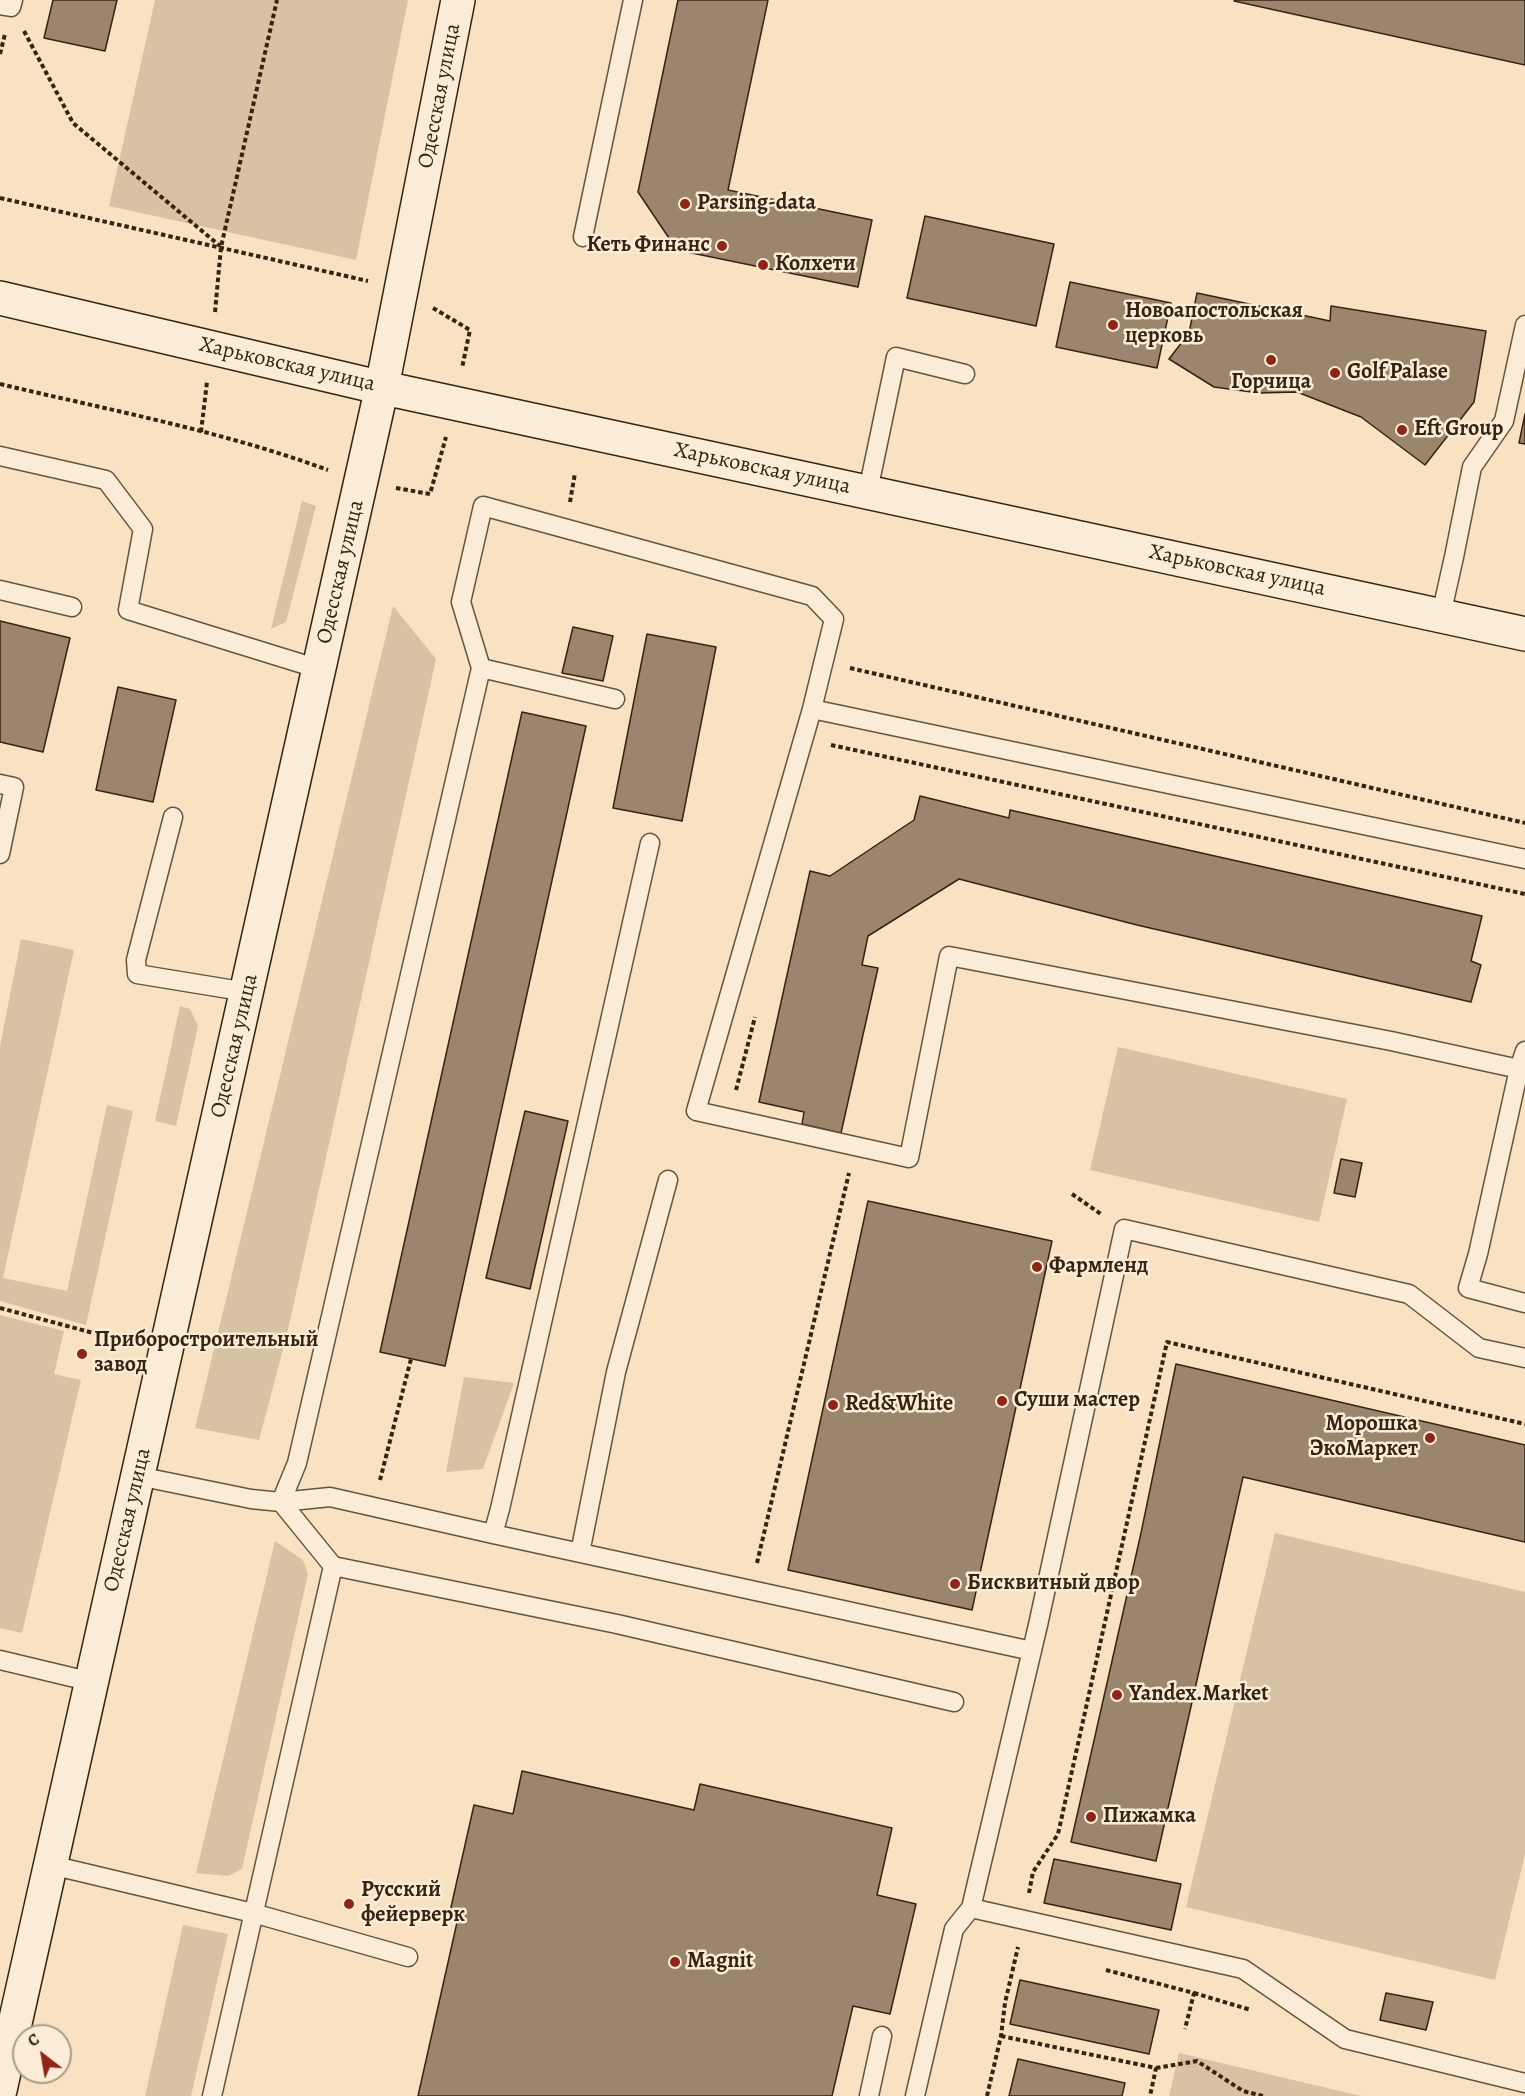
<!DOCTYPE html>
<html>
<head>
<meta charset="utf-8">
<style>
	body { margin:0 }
	#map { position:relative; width:1525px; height:2096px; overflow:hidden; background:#f8e2c1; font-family:Alegreya,serif }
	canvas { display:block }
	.north { position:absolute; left:12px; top:2024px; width:60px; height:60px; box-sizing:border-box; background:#faecd7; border:2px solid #ac9c88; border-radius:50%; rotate:329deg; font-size:16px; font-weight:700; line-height:24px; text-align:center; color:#372312 }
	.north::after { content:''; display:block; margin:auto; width:21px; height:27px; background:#8f2418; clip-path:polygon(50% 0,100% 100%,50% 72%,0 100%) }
</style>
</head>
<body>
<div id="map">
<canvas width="1525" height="2096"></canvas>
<div class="north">С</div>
</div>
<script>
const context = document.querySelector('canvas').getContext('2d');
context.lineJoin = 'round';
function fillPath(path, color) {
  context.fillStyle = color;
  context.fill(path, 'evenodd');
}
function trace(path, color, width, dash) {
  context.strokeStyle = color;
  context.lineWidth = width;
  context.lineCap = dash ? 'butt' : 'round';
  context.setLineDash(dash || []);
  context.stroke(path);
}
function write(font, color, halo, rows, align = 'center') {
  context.font = font + ' Alegreya,serif';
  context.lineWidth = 5;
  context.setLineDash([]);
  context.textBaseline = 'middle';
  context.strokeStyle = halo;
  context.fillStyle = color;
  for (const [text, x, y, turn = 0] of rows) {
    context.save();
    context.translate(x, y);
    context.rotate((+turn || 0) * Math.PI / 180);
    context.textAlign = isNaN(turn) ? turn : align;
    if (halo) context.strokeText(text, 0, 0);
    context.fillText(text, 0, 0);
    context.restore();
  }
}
const green = new Path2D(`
	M155,0H408L356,260L109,206Z
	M302,501L316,506L286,622L271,629Z
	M393,606L436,659L287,1334L259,1440L195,1428Z
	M21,939L74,950L3,1278L67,1291L107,1105L133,1111L86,1325L0,1301V1046Z
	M180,1006L190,1009L198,1026L176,1126L155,1121Z
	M1118,1047L1347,1099L1319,1222L1090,1170Z
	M0,1315L64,1331L54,1374L81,1380L22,1633L0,1628Z
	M464,1377L514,1383L483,1469L446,1472Z
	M1275,1533L1525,1592V1854L1495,1980L1186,1907Z
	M275,1541L303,1560L308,1574L242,1869L228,1876L196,1873Z
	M183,1925L228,1934L191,2096H145Z
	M1179,2053L1361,2096H1169Z`);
const building = new Path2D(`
	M53,0H117L105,51L44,38Z
	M678,0H768L728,190L872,220L858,287L677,250L638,192Z
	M1235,0H1525V65L1234,1Z
	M925,216L1054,244L1036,326L907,298Z
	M1070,282L1171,303L1157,368L1056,347Z
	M1197,293L1330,321L1331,306L1486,331L1474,402L1425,465L1361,417L1297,392L1259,393L1214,387L1169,359L1189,333Z
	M1525,414V444L1519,443Z
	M0,621L70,638L43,752L0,742Z
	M573,627L613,636L603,681L562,673Z
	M647,634L716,647L682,821L613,808Z
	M118,687L176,700L153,802L96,790Z
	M522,712L586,726L445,1366L380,1352Z
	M920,796L1009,818L1010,810L1482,916L1471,961L1481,965L1471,1002L1137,925L959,879L868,936L862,965L878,968L841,1133L802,1124L804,1112L759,1102L810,871L830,876L914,820Z
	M525,1111L568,1121L530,1289L486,1278Z
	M1341,1159L1362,1163L1355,1197L1334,1193Z
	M868,1201L1052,1241L972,1610L788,1570Z
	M1176,1364L1525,1445V1542L1243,1477L1156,1861L1071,1842L1141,1533Z
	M522,1771L694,1810L700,1784L892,1828L877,1895L916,1904L890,2014L853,2006L832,2096H418L458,1918L449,1916L474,1805L513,1814Z
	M1054,1859L1181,1884L1171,1930L1044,1903Z
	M1020,1980L1159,2010L1149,2054L1010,2024Z
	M1386,1993L1433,2002L1426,2030L1380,2020Z
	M1018,2059L1125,2083L1122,2096H1009Z`);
const path = new Path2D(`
	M24,31L73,123L220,246
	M0,54L5,34
	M0,198L368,281
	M433,308L470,330L462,368
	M215,312L221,247L277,0
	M0,384C109,410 222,431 328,470
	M201,432L207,382
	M396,488L430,494L446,437
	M570,502L575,473
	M850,668L1525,823
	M831,745L1525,894
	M736,1090L755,1017
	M1072,1194L1101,1214
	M0,1308L97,1334
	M380,1480L411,1359
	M757,1563L849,1173
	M1029,1893L1033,1872L1058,1834L1167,1342L1525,1424
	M1106,1970L1194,1993L1185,2029
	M1194,1993L1251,2010
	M1001,2036L1156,2068L1150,2096
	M1156,2068L1197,2061L1243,2091L1263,2096
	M987,2096L1001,2036L1005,2003L1018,1947`);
const lane = new Path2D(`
	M0,5L11,7L13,0
	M583,237L633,0
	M0,456L106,480L143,529L128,610L319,669
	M868,491L896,357L965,374
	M0,590L72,607
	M1441,615L1454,557L1472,467L1504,421L1525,325
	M481,668L615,699
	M812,709L1525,859
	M0,784L14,787L0,854
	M173,817L136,960L137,974L247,992
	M1519,1069L1525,1051
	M138,1476L251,1499L281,1502L330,1497L493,1534L1032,1651
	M281,1502L297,1463L481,668L461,602L483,506L812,596L834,619L812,709L696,1111L909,1158L949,956L1391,1041L1519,1069L1478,1254L1468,1288L1525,1303
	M493,1534L500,1509L650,843
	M580,1553L616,1372L668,1180
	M333,1566L617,1624L954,1702
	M0,1660L92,1682
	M51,1865L253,1913L408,1957
	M971,1908L1038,1625L1124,1229L1409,1294L1479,1348L1525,1358
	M212,2096L333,1566L281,1502
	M869,2096L882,2036
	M915,2096L954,1929L971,1908L1243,1969L1345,2039L1525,2083`);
const secondary = new Path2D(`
	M0,298L370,385L1525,634
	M0,2090L382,387L458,0`);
const markers = [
	[685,204,6,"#8f2418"],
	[722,246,6,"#8f2418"],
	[763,265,6,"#8f2418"],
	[1113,325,6,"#8f2418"],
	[1271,360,6,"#8f2418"],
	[1335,373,6,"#8f2418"],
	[1402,430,6,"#8f2418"],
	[1037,1267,6,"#8f2418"],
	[82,1354,6,"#8f2418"],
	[1002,1401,6,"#8f2418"],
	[833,1405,6,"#8f2418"],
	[1430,1438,6,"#8f2418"],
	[955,1584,6,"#8f2418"],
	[1117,1695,6,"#8f2418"],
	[1091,1817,6,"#8f2418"],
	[349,1904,6,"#8f2418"],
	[675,1962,6,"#8f2418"]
];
const streetNames = [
	["Одесская улица",440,96,-79],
	["Харьковская улица",287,365,13],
	["Харьковская улица",762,469,12],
	["Харьковская улица",1237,571,12],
	["Одесская улица",341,572,-77],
	["Одесская улица",235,1046,-77],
	["Одесская улица",128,1520,-77]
];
const poiNames = [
	["Parsing-data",697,204],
	["Кеть Финанс",710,246,"right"],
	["Колхети",775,265],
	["Новоапостольская",1125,312],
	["церковь",1125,337],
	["Golf Palase",1347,373],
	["Горчица",1271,383,"center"],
	["Eft Group",1414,430],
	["Фармленд",1049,1267],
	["Приборостроительный",94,1341],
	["завод",94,1366],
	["Суши мастер",1014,1401],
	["Red&White",845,1405],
	["Морошка",1418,1425,"right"],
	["ЭкоМаркет",1418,1450,"right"],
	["Бисквитный двор",967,1584],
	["Yandex.Market",1129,1695],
	["Пижамка",1103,1817],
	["Русский",361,1891],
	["фейерверк",361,1916],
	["Magnit",687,1962]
];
fillPath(green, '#d7c2a3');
fillPath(building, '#9b866d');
trace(building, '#372312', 1.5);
trace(lane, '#67533e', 21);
trace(secondary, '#372312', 36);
trace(path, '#372312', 4, [4.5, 3]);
trace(lane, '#faecd7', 18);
trace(secondary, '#faecd7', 33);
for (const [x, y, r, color] of markers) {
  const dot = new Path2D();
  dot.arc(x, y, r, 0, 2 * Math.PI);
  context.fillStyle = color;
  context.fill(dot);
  trace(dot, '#faecd7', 2);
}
write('22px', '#372312', '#faecd7', streetNames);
write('bold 22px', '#372312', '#faecd7', poiNames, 'left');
</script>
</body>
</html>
